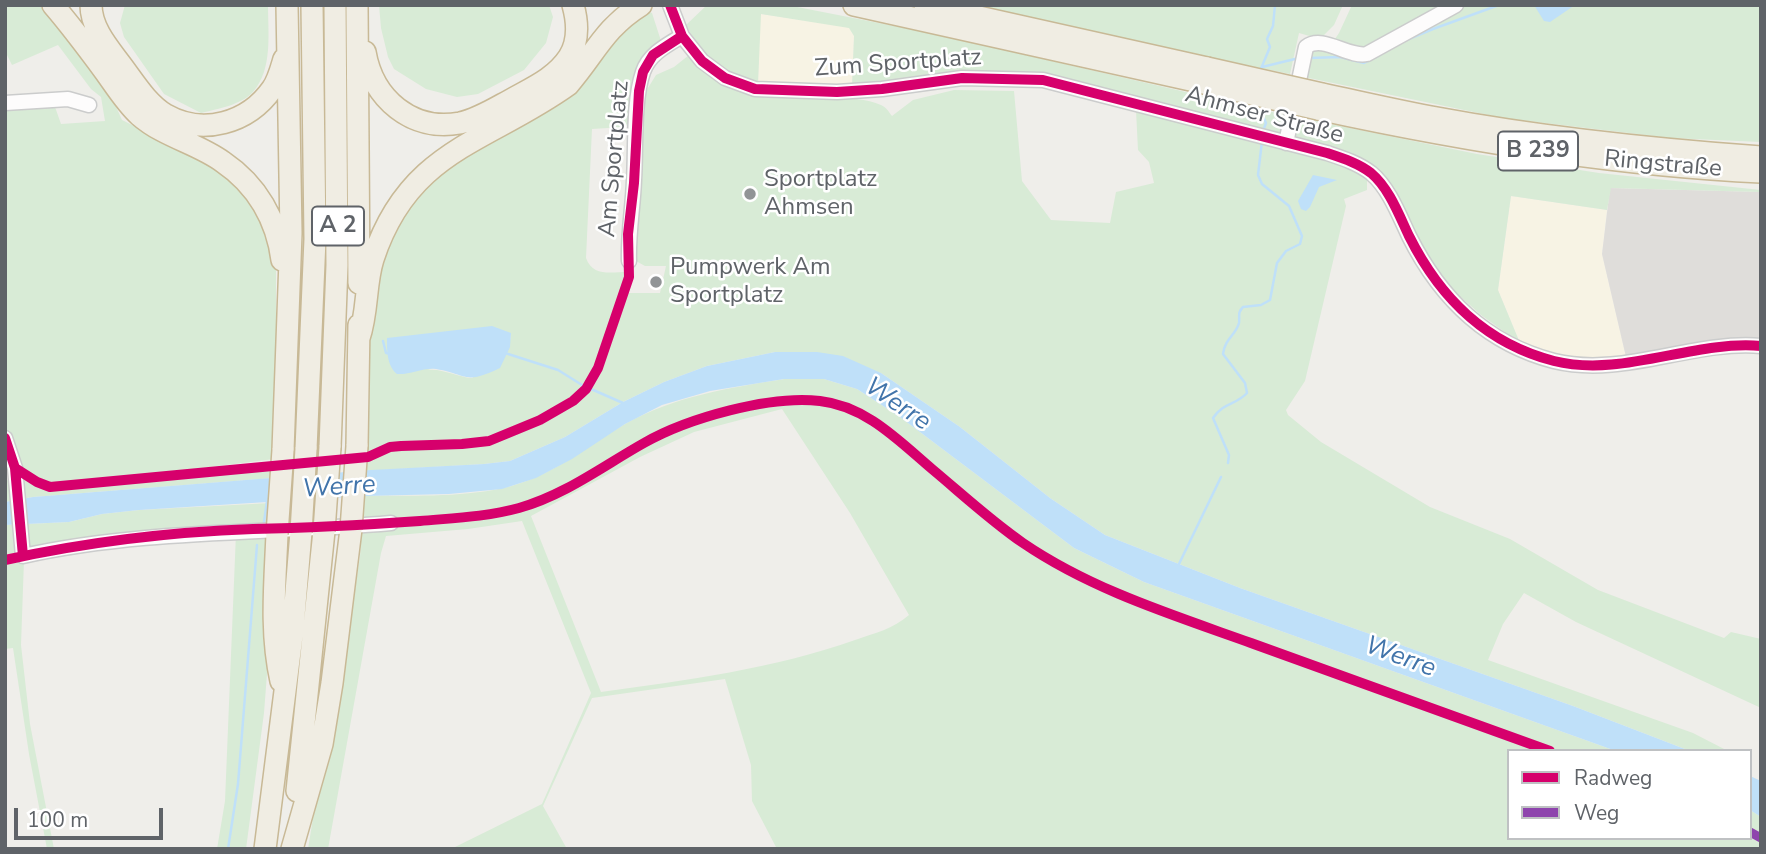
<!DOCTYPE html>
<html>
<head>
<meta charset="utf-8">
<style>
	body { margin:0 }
	#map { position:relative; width:1766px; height:854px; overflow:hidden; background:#efeeea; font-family:"Nunito Sans",sans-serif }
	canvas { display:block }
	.frame { position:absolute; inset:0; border:7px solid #5f6368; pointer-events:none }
	.legend { position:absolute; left:1507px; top:749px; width:245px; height:91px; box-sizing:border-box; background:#fff; border:2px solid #bfc1c3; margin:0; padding:9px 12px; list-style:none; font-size:21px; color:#5f6368 }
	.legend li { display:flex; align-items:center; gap:14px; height:35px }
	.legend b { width:35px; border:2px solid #bfc1c3 }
	.scale { position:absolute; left:14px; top:808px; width:149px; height:32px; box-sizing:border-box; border:4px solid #5f6368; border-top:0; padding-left:9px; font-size:21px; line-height:24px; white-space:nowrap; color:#5f6368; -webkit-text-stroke:5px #fff; paint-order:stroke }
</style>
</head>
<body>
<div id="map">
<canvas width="1766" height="854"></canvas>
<div class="frame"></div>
<ul class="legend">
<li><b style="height:9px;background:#d6006c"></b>Radweg</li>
<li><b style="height:9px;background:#8e44ad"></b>Weg</li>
</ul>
<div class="scale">100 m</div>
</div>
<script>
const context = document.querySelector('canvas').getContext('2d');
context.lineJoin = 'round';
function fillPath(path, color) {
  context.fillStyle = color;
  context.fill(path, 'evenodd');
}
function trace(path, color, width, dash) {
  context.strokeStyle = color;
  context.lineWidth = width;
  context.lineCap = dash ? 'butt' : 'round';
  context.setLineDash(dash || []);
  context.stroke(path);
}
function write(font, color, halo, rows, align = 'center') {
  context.font = font + ' "Nunito Sans",sans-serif';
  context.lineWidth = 5;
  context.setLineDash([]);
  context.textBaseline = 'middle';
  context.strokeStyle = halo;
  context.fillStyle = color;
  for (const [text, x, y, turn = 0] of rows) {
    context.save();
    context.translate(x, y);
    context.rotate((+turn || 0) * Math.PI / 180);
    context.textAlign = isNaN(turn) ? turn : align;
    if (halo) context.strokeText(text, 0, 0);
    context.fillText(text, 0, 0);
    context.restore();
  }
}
const commercial = new Path2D(`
	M760,14L849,27L854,36L852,86L758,84Z
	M1511,196L1607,210L1602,254L1626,357L1579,359L1540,351L1520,343L1498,290Z`);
const industrial = new Path2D(`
	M1610,188L1761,192V339L1752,338L1626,357L1602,254Z`);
const green = new Path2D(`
	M5,5H40L50,14L109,91L122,120L215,166L243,190L267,228L276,268V426L274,459L59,486L274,469L273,478L33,497L5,502V481L11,479L5,459V107L54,104L61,124L105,121L101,97L91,89L58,45L12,65L5,51Z
	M125,5H268C268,33 273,69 253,92C241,105 217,109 201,113L164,94L124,37L120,23Z
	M379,5H549L553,17L546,43L524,70L478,94L457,97L426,89L394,69L388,57L381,28Z
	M707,5H787L935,34L1285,115L1281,134C1237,124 1194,114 1151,102C1115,93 1080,79 1043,75C978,67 915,78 852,86L854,36L849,28L761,14L758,84C720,74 704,59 686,25Z
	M976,5H1343L1334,25L1320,39L1299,33L1290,74L1166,49Z
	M1352,5H1440L1365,49L1333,42L1339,33Z
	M1466,5H1761V142L1670,138L1503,118L1304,77L1312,50L1319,49L1350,60L1366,61Z
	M646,11L652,13L662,44L649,54L634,120L624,127L592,129L586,258C593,277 610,272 628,272C616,306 605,359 585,387C565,415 494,438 460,442C439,445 417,441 397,444C386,446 376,451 366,455L371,311L387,242L414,196ZM511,334L509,347L472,378C457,377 442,368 428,370Z
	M689,55C707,77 730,91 757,96C792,102 851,91 881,105C886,107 889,112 892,116L913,100L954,90L1014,91L1022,181L1051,220L1110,223L1116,192L1154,183L1149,162L1138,150L1136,110L1348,166L1367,180V190L1344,199L1346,206L1305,381L1286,410L1288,415L1321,442L1430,507L1510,539L1598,590L1724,638L1731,632L1761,639V708L1576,622L1524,593L1503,624L1488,660L1693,733L1728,751H1690L1573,706L1240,588L1105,535L1050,498L960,427L881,373L775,352L707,366L664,382L623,402L565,437L510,461L484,464L365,471L366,459C376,455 386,450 396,448C421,444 447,448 471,446C500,443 569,415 587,392C608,365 615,325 627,293H660L666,266H645L636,261L643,96L656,75L674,67Z
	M1296,117L1477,154L1599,173L1761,190V192L1611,188L1607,210L1511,196L1498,290L1520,343L1481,315L1452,289L1429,257L1387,179L1353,154L1293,136Z
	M784,379H824L857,389L900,417L1074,548L1144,582L1616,751H1509V838H1750V810L1761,817V849H777L752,801L751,765L725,679L592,698L543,806L567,849H451L542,804L591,693L522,521L468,529L386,536L381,553L328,849H308L318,787L336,718L360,556L364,496C409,495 458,498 503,488C550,478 585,447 625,424C675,396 729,388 784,379ZM782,409L850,513L909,615C893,629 875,633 855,640C773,669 687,680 601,692L531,516L640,457L694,432Z
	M271,503L266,592L267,674L264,713L246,849H217L225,801L236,533L115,545L24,560L21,645L30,724L54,849H47L29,754L13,648L5,649V525L69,522L102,514L139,510Z`);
const water = new Path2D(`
	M1534,5H1575L1550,22L1544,21Z
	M1313,175L1337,180L1319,187L1310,207L1306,211L1301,209L1298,201Z
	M492,326L511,333L510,347L500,368C464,385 470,375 436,369C424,367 410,375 397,374C387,366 387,351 387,338Z
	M775,352H817L843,356L881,373L960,427L1050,498L1105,535L1240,588L1573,706L1690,751H1616L1144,582L1074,548L900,417L857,389L824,379H784L710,391L662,405L625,424L572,459L536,478L502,489L449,494L364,496L139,510L102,514L69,522L5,525V502L33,497L371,470L484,464L510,461L565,437L623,402L664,382L707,366Z
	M1750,776L1761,781V817L1750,810Z`);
const stream = new Path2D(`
	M1404,41L1433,29L1499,5
	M1309,58L1340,57L1364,63L1380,55
	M1262,67L1299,58
	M1260,71L1270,47L1267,39L1273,26L1275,5
	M1258,105L1266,123L1263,131
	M383,341L386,353L391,354
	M505,353L558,370L582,385
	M591,389L623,403
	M1228,463L1229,455L1213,418C1224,402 1236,405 1247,393L1245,383L1223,354C1225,338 1236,335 1239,323C1240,316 1237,313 1243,307L1261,305L1270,300L1277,263L1286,251L1300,244L1302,236L1289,206L1262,184L1258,175L1262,141
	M264,522L267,501
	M1178,566L1221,477
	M228,849L238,784L257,545`);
const minor = new Path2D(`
	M670,5L682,36L702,61L725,78L755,89L837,92L882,89L962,78L1043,80L1327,153C1342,158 1358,163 1371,173C1389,188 1399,215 1409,236C1440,298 1485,343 1554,361C1623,378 1692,340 1761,346
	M5,103L68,99L89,105
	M1286,143L1306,47C1323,34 1348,58 1367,54L1456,5
	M629,261C628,234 633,208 634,180C636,149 633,101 643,72C649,54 667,45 682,36
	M5,438L15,468L23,556C145,529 268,534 391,523`);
const highway = new Path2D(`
	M53,5C72,27 89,50 106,73C116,87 126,103 139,115C164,137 197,143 223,162C257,185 277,220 282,260
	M91,5C91,27 107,46 119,62C133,80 146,103 166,115C203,136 248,123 272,89C278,81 281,69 284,59
	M357,5L359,283
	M854,5L1204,83
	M925,5L1207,68
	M365,52C373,99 412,132 460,123C479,119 497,107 514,98C534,87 556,77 569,57C579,41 578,23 573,5
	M1322,94C1360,102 1398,111 1437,118C1544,138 1652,149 1761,157
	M1318,109C1465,141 1611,165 1761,172
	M359,338C368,312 365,284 373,259C409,149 487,143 568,85C595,54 604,28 641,5
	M357,446L359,325
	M330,447L337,265L335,5
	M306,449L315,239L312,5
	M283,450L291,233L287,5
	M277,534C275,583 270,632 281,681
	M297,791L324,531
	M265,849L293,628L301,532
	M292,849L322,744L332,683L351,529`);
const highwayBridge = new Path2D(`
	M1207,68L1322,94
	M1204,83L1318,109
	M351,529L357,446
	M324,531L330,447
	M301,532L306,449
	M277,534L283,450`);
const quiet = new Path2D(`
	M1750,832L1761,838`);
const cycleway = new Path2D(`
	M670,5L682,36L702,61L725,78L755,89L837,92L882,89L962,78L1043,80L1327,153C1342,158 1358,163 1371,173C1389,188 1399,215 1409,236C1440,298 1485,343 1554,361C1623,378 1692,340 1761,346
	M5,438L15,468L23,556
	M15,468L37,482L50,487L368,457L390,447L401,446L462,444L489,441L540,420L573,401L586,389L598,368L629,277L628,234L634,183L639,91L643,72L653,55L682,36
	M5,560C87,542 169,532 253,529C309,528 364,525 420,521C453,518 486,517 519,508C565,495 603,466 644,443C688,418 770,395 820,401C866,406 899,441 932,469C962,494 991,521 1023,543C1092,590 1173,615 1251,643C1351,679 1450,715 1550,751`);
const markers = [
	[750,194,7,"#919496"],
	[656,282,7,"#919496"]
];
const shields = [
	[1538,151,80],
	[338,226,52]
];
const shieldNames = [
	["B 239",1538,151],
	["A 2",338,226]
];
const streetNames = [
	["Zum Sportplatz",898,64,-4],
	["Ahmser Straße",1264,116,15],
	["Am Sportplatz",615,159,-85],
	["Ringstraße",1663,165,5]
];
const poiNames = [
	["Sportplatz",764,180],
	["Ahmsen",764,208],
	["Pumpwerk Am",670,268],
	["Sportplatz",670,296]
];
const waterNames = [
	["Werre",897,405,34],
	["Werre",339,488,-4],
	["Werre",1400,658,20]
];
fillPath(commercial, '#f7f3e4');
fillPath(industrial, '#dfddda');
fillPath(green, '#d8ebd6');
fillPath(water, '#bfe0f9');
trace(stream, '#bfe0f9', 2.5);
trace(minor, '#cbcccc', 17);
trace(highway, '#c8b996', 24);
trace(minor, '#fdfcfc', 14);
trace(highway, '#f0ede3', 21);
trace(highwayBridge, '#c8b996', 24, []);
trace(highwayBridge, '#f0ede3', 21);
trace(quiet, '#8e44ad', 9, [18, 9]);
trace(cycleway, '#d6006c', 10);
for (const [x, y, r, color] of markers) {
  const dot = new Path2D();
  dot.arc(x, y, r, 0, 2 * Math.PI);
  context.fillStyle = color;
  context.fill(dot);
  trace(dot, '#fff', 2.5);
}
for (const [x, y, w] of shields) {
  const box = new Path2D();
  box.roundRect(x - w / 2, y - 19.5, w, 39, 5);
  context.fillStyle = '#fff';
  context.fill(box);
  trace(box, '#5f6368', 2);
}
write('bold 23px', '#5f6368', null, shieldNames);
write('24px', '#5f6368', '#fff', streetNames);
write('24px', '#5f6368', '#fff', poiNames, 'left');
write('italic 26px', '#4174aa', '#fff', waterNames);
</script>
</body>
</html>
